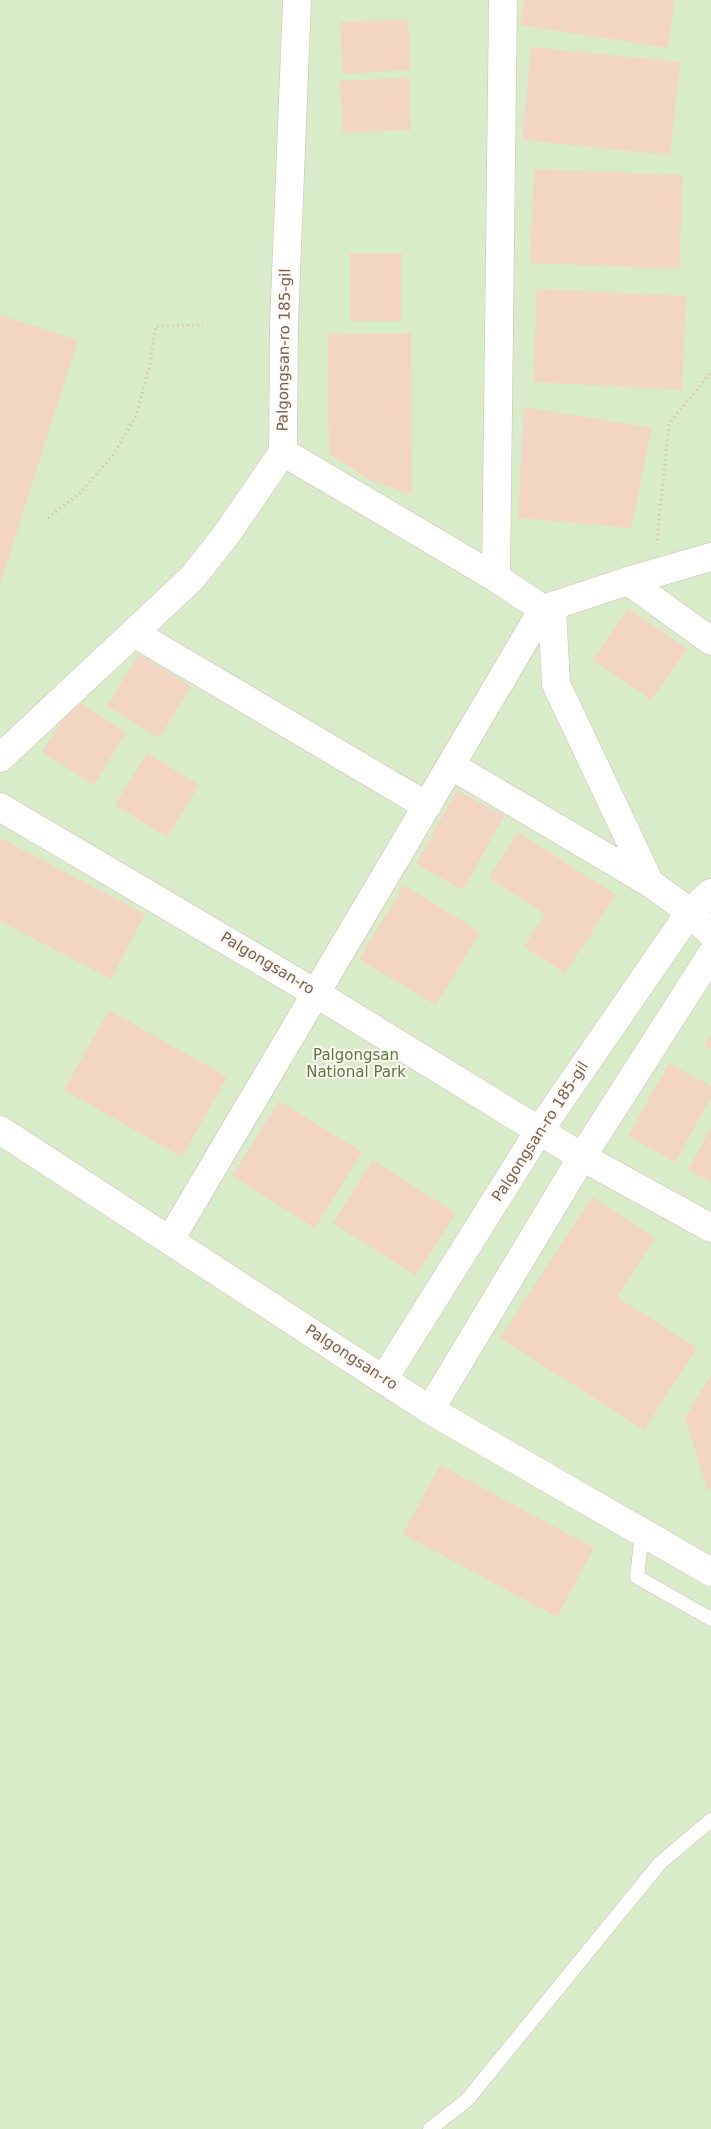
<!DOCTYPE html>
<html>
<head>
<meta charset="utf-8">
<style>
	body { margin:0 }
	canvas { display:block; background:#fdf6ec }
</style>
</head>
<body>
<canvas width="711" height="2129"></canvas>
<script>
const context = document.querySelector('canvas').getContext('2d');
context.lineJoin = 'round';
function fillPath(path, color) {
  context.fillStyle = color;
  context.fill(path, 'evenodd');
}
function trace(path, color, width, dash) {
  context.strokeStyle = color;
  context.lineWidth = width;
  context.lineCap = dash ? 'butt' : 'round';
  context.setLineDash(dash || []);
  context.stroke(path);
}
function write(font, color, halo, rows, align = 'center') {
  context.font = font + ' "DejaVu Sans",sans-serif';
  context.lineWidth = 4;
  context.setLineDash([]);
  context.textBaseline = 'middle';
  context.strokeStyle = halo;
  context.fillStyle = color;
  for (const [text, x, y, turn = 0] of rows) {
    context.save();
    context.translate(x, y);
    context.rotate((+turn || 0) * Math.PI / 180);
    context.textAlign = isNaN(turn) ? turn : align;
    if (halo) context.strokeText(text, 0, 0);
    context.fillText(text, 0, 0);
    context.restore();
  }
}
const green = new Path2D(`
	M0,0H711V2129H0Z`);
const building = new Path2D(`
	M524,0H675L668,48L520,25Z
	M408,19L411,70L343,74L340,22Z
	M531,47L680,62L670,155L522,140Z
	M409,78L411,130L343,133L340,81Z
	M534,169L683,175L679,269L530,263Z
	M350,253H402V321H350Z
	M537,289L686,296L682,390L533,382Z
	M0,315L78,340L0,584Z
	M411,333L412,495L370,480L329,454L328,334Z
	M524,407L652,428L631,528L518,518Z
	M628,608L687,649L651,700L593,660Z
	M139,654L191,686L159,738L107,706Z
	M75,700L126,732L94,785L42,752Z
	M147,753L199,785L167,837L115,805Z
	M457,790L504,816L463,890L416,864Z
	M518,832L616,895L565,973L524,947L545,914L489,878Z
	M0,838L145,914L111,979L0,921Z
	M404,885L480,932L436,1005L359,959Z
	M109,1010L227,1077L182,1157L64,1090Z
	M711,1035V1049L704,1045Z
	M669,1063L711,1086V1097L675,1162L628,1136Z
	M279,1101L362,1152L315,1228L232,1176Z
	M711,1128V1182L688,1170Z
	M373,1160L456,1213L416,1276L333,1223Z
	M592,1197L655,1238L617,1297L697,1348L644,1430L500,1338Z
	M711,1375V1490L707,1488L685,1418Z
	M440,1465L594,1548L557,1617L403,1534Z`);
const path = new Path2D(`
	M48,518L80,493L113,455L136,416L150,364L156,326L203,325
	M657,540L669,424L711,372`);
const lane = new Path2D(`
	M642,1532L637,1577L711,1619
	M430,2129L467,2100L660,1863L711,1820`);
const street = new Path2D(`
	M283,452L496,578L543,609L628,581L711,557
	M283,452L284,324L297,0
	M496,578L503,0
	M628,581L711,641
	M552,608L556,684L650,883
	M134,633L427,806
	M0,758L192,578L226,535L283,452
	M452,766L650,883L690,912L711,933
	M0,807L317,994L582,1157L711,1228
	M170,1240L543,609
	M383,1380L539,1131L690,912L711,893
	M430,1410L582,1157L711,955`);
const secondary = new Path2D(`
	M0,1130L430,1410L711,1572`);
const streetNames = [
	["Palgongsan-ro 185-gil",285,350,-89],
	["Palgongsan-ro",267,964,31],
	["Palgongsan-ro 185-gil",541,1132,-57],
	["Palgongsan-ro",351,1358,33]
];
const parkNames = [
	["Palgongsan",356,1056],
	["National Park",356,1073]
];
fillPath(green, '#d8ecc9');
fillPath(building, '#f3d5c3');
trace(lane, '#d1beb0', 15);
trace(street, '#d1beb0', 29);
trace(secondary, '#d6c0b0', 29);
trace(path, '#d9b8a5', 3, [1, 4]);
trace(lane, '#fff', 14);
trace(street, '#fff', 28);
trace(secondary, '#fff', 28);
write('15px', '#7a5c4d', '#fffaf3', streetNames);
write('15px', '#537a41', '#fffaf3', parkNames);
</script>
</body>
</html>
